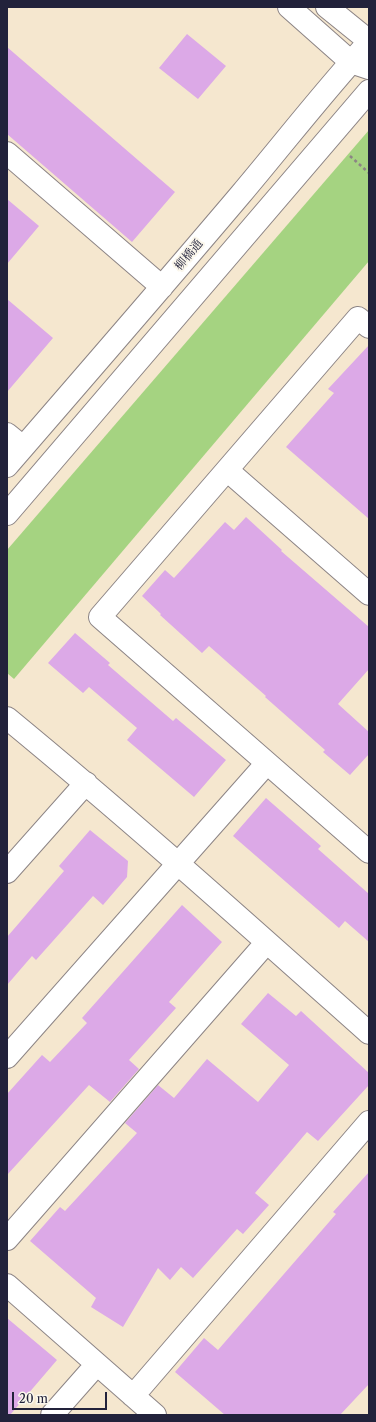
<!DOCTYPE html>
<html>
<head>
<meta charset="utf-8">
<style>
	body { margin:0 }
	#map { position:relative; width:376px; height:1422px; overflow:hidden; background:#f5e7cf; font-family:"Libre Caslon Text",serif }
	canvas { display:block }
	.frame { position:absolute; inset:0; border:8px solid #22223b; pointer-events:none }
	.scale { position:absolute; left:12px; top:1392px; width:95px; height:18px; box-sizing:border-box; border:2px solid #22223b; border-top:0; padding-left:5px; font-size:12px; line-height:14px; white-space:nowrap; color:#22223b; -webkit-text-stroke:3px #fbf7ec; paint-order:stroke }
</style>
</head>
<body>
<div id="map">
<canvas width="376" height="1422"></canvas>
<div class="frame"></div>
<div class="scale">20 m</div>
</div>
<script>
const context = document.querySelector('canvas').getContext('2d');
context.lineJoin = 'round';
function fillPath(path, color) {
  context.fillStyle = color;
  context.fill(path, 'evenodd');
}
function trace(path, color, width, dash) {
  context.strokeStyle = color;
  context.lineWidth = width;
  context.lineCap = dash ? 'butt' : 'round';
  context.setLineDash(dash || []);
  context.stroke(path);
}
function write(font, color, halo, rows, align = 'center') {
  context.font = font + ' "Libre Caslon Text","Noto Serif JP",serif';
  context.lineWidth = 4;
  context.setLineDash([]);
  context.textBaseline = 'middle';
  context.strokeStyle = halo;
  context.fillStyle = color;
  for (const [text, x, y, turn = 0] of rows) {
    context.save();
    context.translate(x, y);
    context.rotate((+turn || 0) * Math.PI / 180);
    context.textAlign = isNaN(turn) ? turn : align;
    if (halo) context.strokeText(text, 0, 0);
    context.fillText(text, 0, 0);
    context.restore();
  }
}
const green = new Path2D(`
	M369,130V261L14,679L7,673V550Z`);
const building = new Path2D(`
	M187,34L226,66L198,99L159,68Z
	M7,47L175,192L132,242L7,134Z
	M7,199L39,226L7,264Z
	M7,299L53,338L7,392Z
	M369,345V519L286,447L334,393L328,389Z
	M246,517L282,550L281,551L369,627V669L338,704L369,732V754L350,775L323,752L325,750L265,697L266,696L209,646L202,653L160,615L161,614L142,596L165,570L174,578L225,522L234,530Z
	M75,633L110,663L108,665L173,721L176,718L226,760L194,797L127,740L137,728L89,687L83,693L48,663Z
	M266,798L321,846L318,849L369,894V942L345,921L339,928L233,836Z
	M90,830L128,861L127,877L103,905L93,896L36,960L32,956L7,985V937L64,871L59,866Z
	M182,905L222,942L169,1002L176,1008L129,1060L139,1069L110,1102L89,1085L7,1175V1094L42,1055L50,1062L87,1023L82,1018Z
	M268,993L296,1016L301,1011L369,1073V1085L318,1141L307,1132L255,1193L269,1205L243,1234L237,1229L193,1278L181,1267L170,1280L158,1268L123,1327L91,1307L96,1298L30,1241L60,1207L65,1211L137,1133L125,1123L158,1085L174,1098L207,1059L258,1102L289,1065L241,1024Z
	M369,1172V1384L340,1415H225L175,1372L204,1338L218,1350L336,1214L333,1212Z
	M7,1318L57,1360L10,1415H7Z`);
const path = new Path2D(`
	M350,156L369,173`);
const minor = new Path2D(`
	M7,153L162,287
	M369,327L358,318L100,617L369,852
	M7,434L23,447
	M7,466C85,376 164,285 241,194C284,143 324,91 369,42
	M227,470L369,594
	M7,514L369,91
	M7,718C131,820 250,927 369,1033
	M7,872L86,783
	M7,1057L267,763
	M7,1239L267,942
	M7,1285L155,1415
	M133,1396L369,1122
	M52,1415L97,1364`);
const highway = new Path2D(`
	M289,7L351,62L369,68
	M327,7L369,41`);
const streetNames = [
	["柳橋通",189,255,-50]
];
fillPath(green, '#a5d381');
fillPath(building, '#dca9e7');
trace(minor, '#8c8485', 24);
trace(highway, '#8c8485', 24);
trace(path, '#8c8485', 2.5, [3, 3]);
trace(minor, '#fff', 22);
trace(highway, '#fff', 22);
write('12px', '#22223b', '#fbf7ec', streetNames);
</script>
</body>
</html>
